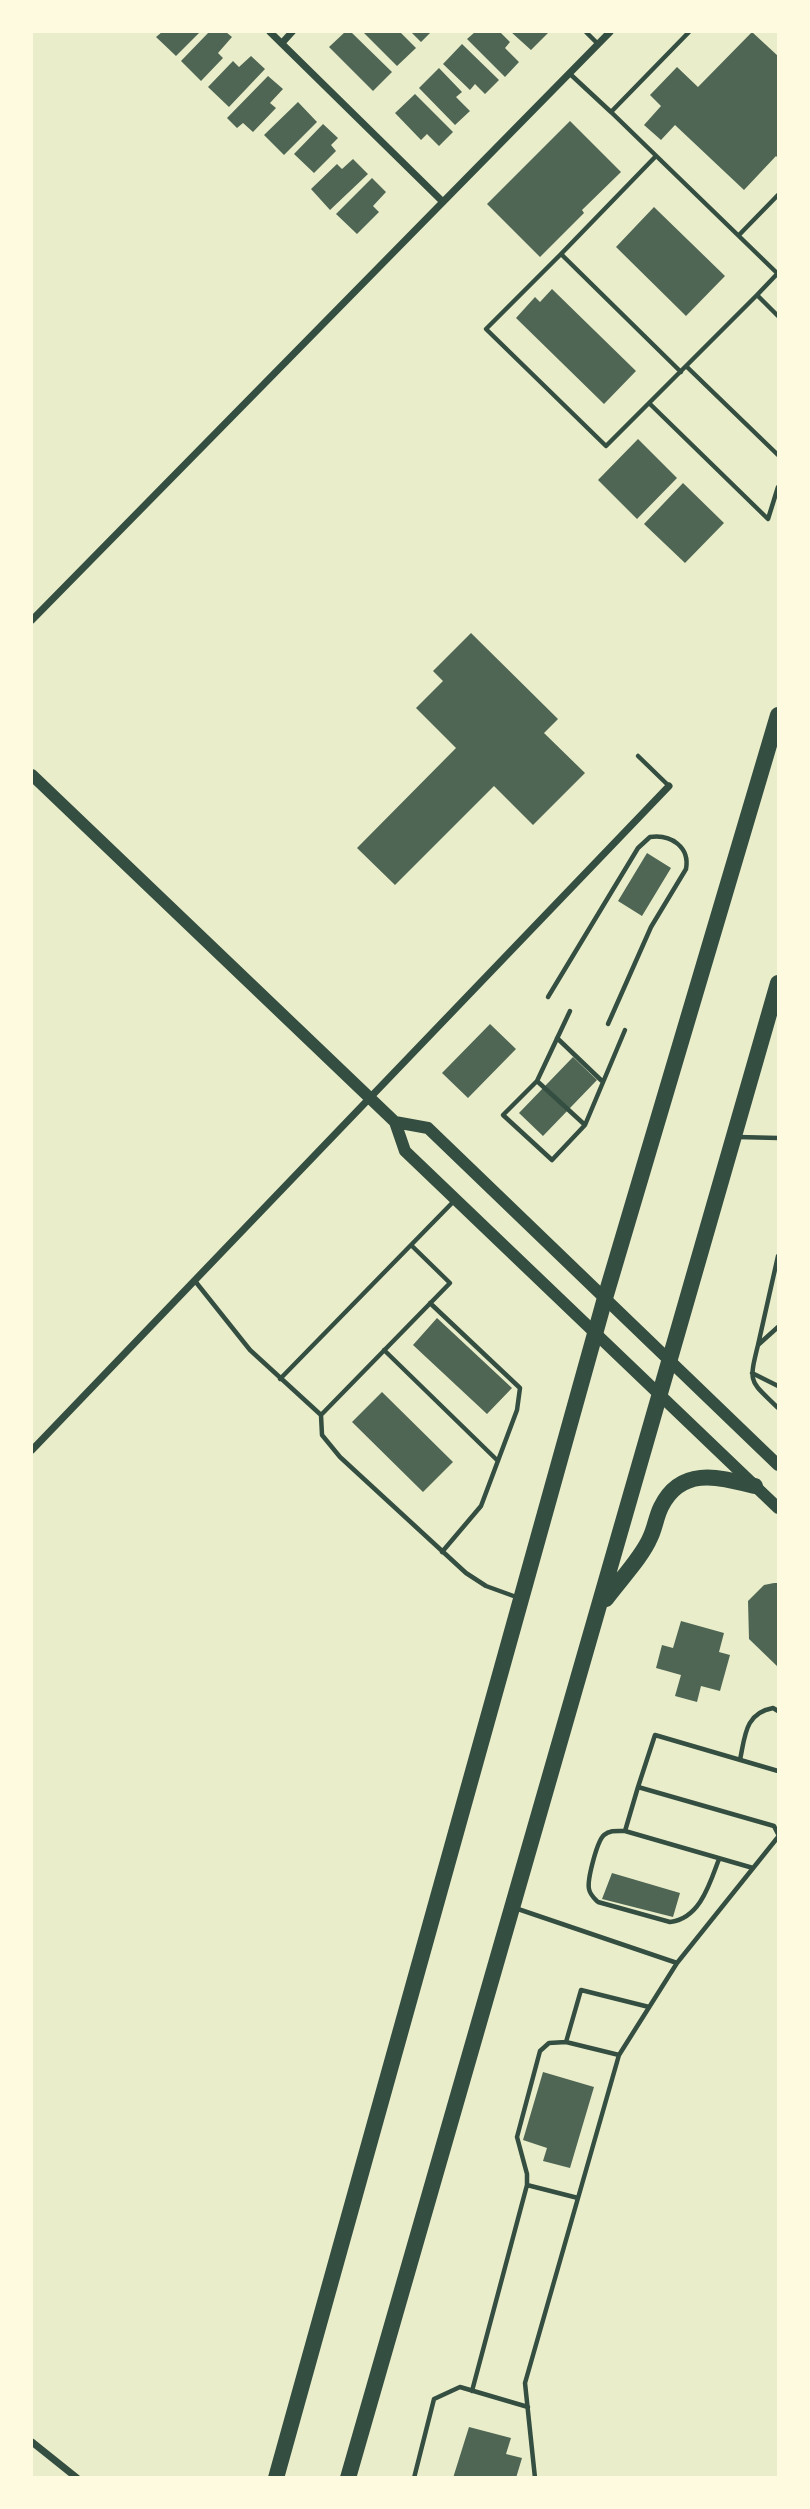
<!DOCTYPE html>
<html>
<head>
<meta charset="utf-8">
<style>
	body { margin:0 }
	#map { position:relative; width:810px; height:2509px; overflow:hidden; background:#e9edc9; font-family:"Roboto Condensed",sans-serif }
	canvas { display:block }
	.frame { position:absolute; inset:0; border:33px solid #fefae0; pointer-events:none }
</style>
</head>
<body>
<div id="map">
<canvas width="810" height="2509"></canvas>
<div class="frame"></div>
</div>
<script>
const context = document.querySelector('canvas').getContext('2d');
context.lineJoin = 'round';
function fillPath(path, color) {
  context.fillStyle = color;
  context.fill(path, 'evenodd');
}
function trace(path, color, width, dash) {
  context.strokeStyle = color;
  context.lineWidth = width;
  context.lineCap = dash ? 'butt' : 'round';
  context.setLineDash(dash || []);
  context.stroke(path);
}
const building = new Path2D(`
	M162,32H200L176,56L156,37Z
	M209,32H226L232,37L218,53L223,58L201,81L181,61Z
	M345,32H351L392,72L373,91L329,47Z
	M363,32H400L416,48L397,66Z
	M411,32H431L421,42Z
	M475,32H500L510,42L505,48L519,62L505,77L467,39Z
	M511,32H549L531,50Z
	M752,32L778,56V158L776,156L744,190L675,125L661,140L644,125L661,106L650,95L677,67L698,87Z
	M462,44L499,80L485,94L475,84L470,90L443,64Z
	M251,56L265,69L229,107L208,87L233,61L239,67Z
	M439,68L462,92L456,97L470,111L455,125L419,88Z
	M268,76L283,89L270,103L276,108L253,132L243,123L237,128L227,118Z
	M415,94L453,132L439,146L427,134L421,140L395,113Z
	M298,102L317,122L284,155L264,135Z
	M570,121L621,172L582,210L584,213L540,257L487,204Z
	M323,124L338,138L331,145L336,151L314,173L294,154Z
	M353,159L368,174L330,210L311,189L337,164L342,169Z
	M372,178L386,192L373,206L379,212L357,234L336,214Z
	M654,207L725,276L686,316L616,247Z
	M552,289L636,371L604,404L516,318L535,297L540,302Z
	M638,439L677,478L637,519L598,480Z
	M683,483L724,523L685,563L644,524Z
	M471,633L558,719L544,733L585,773L533,825L494,786L395,885L357,848L456,748L416,708L443,681L433,671Z
	M647,853L671,868L642,916L618,901Z
	M490,1024L516,1049L468,1098L442,1073Z
	M573,1057L597,1080L543,1136L519,1113Z
	M437,1318L512,1388L487,1414L413,1345Z
	M382,1392L453,1462L423,1492L352,1422Z
	M774,1583H778V1667L749,1639L748,1601L764,1585Z
	M681,1621L724,1633L719,1652L730,1655L720,1691L701,1686L697,1702L675,1696L681,1675L656,1668L662,1645L673,1648Z
	M612,1873L680,1893L673,1917L602,1899Z
	M543,2072L594,2087L570,2168L543,2161L547,2148L523,2140Z
	M469,2427L511,2438L506,2454L522,2458L516,2478H453Z`);
const service = new Path2D(`
	M586,32L598,44
	M689,32L611,112L778,274
	M569,73L611,112
	M656,156L561,254L681,372
	M739,235L778,195
	M561,254L486,329L606,446L757,295
	M778,273L757,295L778,316
	M686,366L778,455
	M649,403L768,519L778,487
	M638,756L669,786
	M548,997L638,848L650,837C671,834 690,847 686,869L651,927L608,1024
	M570,1011L537,1081L585,1125L625,1030
	M557,1038L603,1082
	M537,1081L503,1115L552,1160L585,1125
	M738,1137L778,1138
	M411,1245L454,1201
	M778,1256L758,1345L778,1327
	M195,1281L250,1350L321,1415L322,1435L340,1457L466,1573L486,1586L519,1598
	M430,1303L520,1388L517,1410L481,1506L442,1552
	M758,1345C748,1385 750,1380 778,1408
	M384,1350L498,1461
	M752,1373L778,1386
	M280,1379L411,1245L450,1283L321,1415
	M740,1760C745,1736 745,1713 773,1708L778,1711
	M778,1771L655,1735L638,1787L774,1826L778,1834
	M638,1787L625,1831L753,1868
	M625,1831C617,1831 610,1830 604,1835C597,1841 587,1880 589,1889C590,1895 594,1898 598,1902L670,1922C700,1919 710,1883 719,1859
	M515,1908L677,1963
	M619,2055L566,2042L581,1990L649,2007
	M527,2185V2174L517,2137L540,2051L549,2043L566,2042
	M472,2391L527,2185L578,2198
	M414,2478L434,2399L460,2387L528,2407
	M535,2478L525,2383L619,2055L677,1963L778,1837`);
const minor = new Path2D(`
	M270,32L443,202
	M282,43L292,32
	M32,620L610,32
	M32,1450L669,786
	M32,2442L77,2478`);
const tertiary = new Path2D(`
	M32,775L395,1122L405,1151L778,1508
	M395,1122L428,1128L778,1465`);
const trunk = new Path2D(`
	M606,1599C620,1580 642,1557 650,1538C655,1528 656,1517 661,1507C681,1466 719,1477 755,1486
	M276,2478L605,1298L778,715
	M348,2478L778,983`);
fillPath(building, '#4f6655');
trace(service, '#344e41', 4.5);
trace(minor, '#344e41', 7);
trace(tertiary, '#344e41', 12);
trace(trunk, '#344e41', 16);
</script>
</body>
</html>
